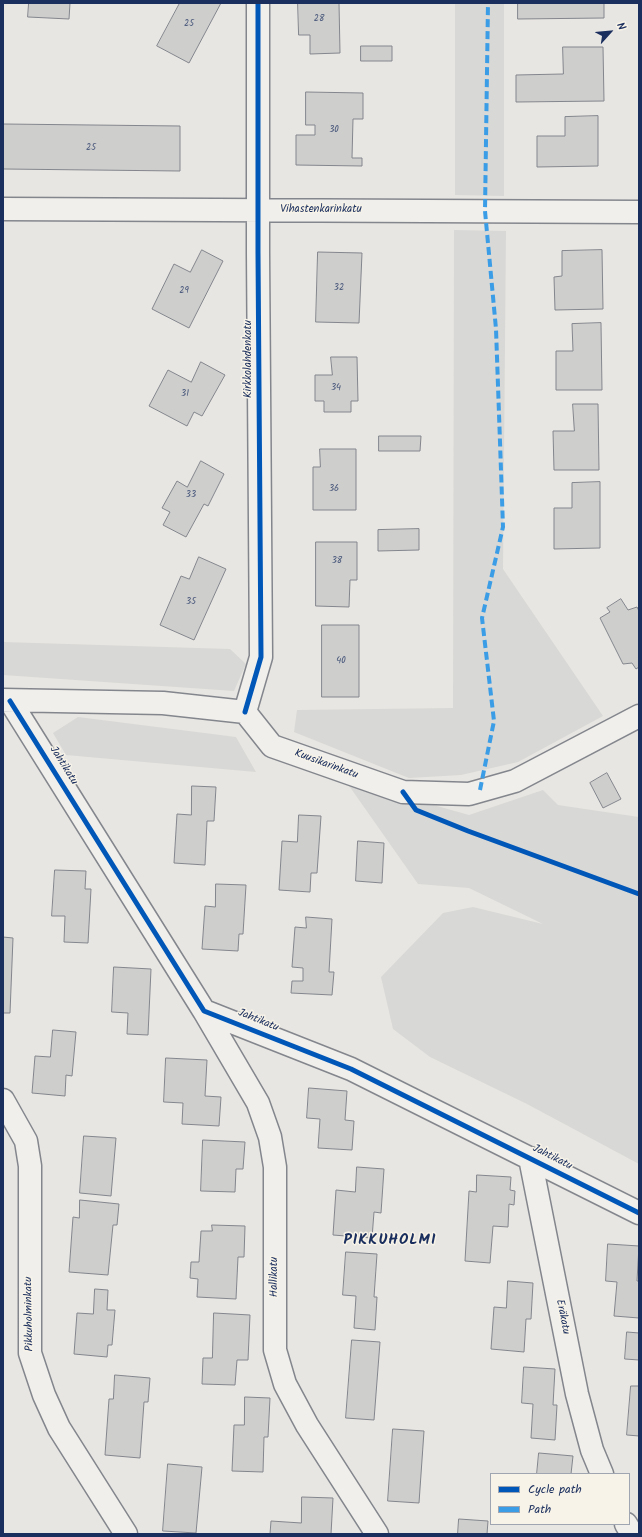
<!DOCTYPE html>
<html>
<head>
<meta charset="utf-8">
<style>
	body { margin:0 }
	#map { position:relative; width:642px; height:1537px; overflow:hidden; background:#e8e6e2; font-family:Kalam,sans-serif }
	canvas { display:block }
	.frame { position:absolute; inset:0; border:4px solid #1b2f5e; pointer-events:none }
	.legend { position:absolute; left:490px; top:1473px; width:140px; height:52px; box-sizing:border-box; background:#f7f3e8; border:1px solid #9fa5b1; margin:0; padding:5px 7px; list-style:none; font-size:12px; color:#1b2f5e }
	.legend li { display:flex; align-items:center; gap:8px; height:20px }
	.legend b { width:20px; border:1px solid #9fa5b1 }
	.north { position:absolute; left:590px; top:12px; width:40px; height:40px; -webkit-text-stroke:3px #f7f3e8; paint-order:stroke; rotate:63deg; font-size:11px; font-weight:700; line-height:16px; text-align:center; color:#1b2f5e }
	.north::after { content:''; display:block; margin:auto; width:14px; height:18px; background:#1b2f5e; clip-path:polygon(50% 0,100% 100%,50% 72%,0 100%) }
</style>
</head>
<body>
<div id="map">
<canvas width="642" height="1537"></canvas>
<div class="frame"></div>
<ul class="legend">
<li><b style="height:5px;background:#0057b8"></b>Cycle path</li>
<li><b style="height:5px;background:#3b9de6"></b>Path</li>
</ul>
<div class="north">N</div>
</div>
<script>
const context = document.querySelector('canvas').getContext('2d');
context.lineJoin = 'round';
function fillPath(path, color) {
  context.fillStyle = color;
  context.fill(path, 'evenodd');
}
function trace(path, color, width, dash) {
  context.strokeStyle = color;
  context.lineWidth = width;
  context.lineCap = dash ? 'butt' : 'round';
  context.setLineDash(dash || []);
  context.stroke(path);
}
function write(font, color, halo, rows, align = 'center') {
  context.font = font + ' Kalam,sans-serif';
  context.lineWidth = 3;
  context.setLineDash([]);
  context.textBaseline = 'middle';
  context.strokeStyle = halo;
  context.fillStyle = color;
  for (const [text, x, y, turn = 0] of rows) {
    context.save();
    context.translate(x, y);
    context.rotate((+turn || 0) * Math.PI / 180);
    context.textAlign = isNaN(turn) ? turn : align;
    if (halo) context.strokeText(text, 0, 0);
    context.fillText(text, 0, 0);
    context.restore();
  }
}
const built = new Path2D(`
	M455,3H504V196L455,195Z
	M454,230L506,231L503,569L603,716L518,762L461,775L409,778L294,732L297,710L453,708Z
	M3,642L230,649L246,664L234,691L3,675Z
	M78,717L236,737L256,772L66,755L53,733Z
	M345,780L469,815L543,790L558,805L639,817V1164L527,1104L430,1057L393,1029L381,977L443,913L473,907L543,924L469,888L418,884Z`);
const building = new Path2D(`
	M29,3H70L69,19L28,17Z
	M180,3H221L189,63L157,46Z
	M298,3H339L340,53L310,54V35H299Z
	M518,3H604V18L518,19Z
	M361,46H392V61H361Z
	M563,47H603L604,101L516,102V75L563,74Z
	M306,92L363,93V119H353L352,158H362V166L296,165V135H315V125H306Z
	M598,116V166L537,167V136H565V117Z
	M3,124L180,126V171L3,169Z
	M202,250L223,261L189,328L152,309L174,264L190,272Z
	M602,250L603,309L555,310L554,277L562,276V251Z
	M318,252L362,253L359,323L316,322Z
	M601,323L602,390H556V351H573L572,324Z
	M331,357H357L358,401H351V412H324V401H315V375H332Z
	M201,362L225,375L202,416L194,412L187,426L149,406L168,370L191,382Z
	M573,404H598L599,470H554L553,431H574Z
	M379,436H421L420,451H379Z
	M320,449H356V510H313V467H320Z
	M201,461L224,474L208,506L204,504L186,537L163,525L170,512L162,508L177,481L187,487Z
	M600,482V548L554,549V508H572V483Z
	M419,529V550L378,551V530Z
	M316,542H357V580H350L349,607L316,606Z
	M199,557L226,569L194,640L160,625L181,576L189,579Z
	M621,599L628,610L637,607L639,611V667L636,669L632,663L623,664L600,618L610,612L607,608Z
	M322,625H359V697H322Z
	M607,773L621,799L603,808L590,783Z
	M192,786L216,787L214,821H207L205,865L174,863L177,814L191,815Z
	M299,815L321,816L317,873H311L310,892L279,890L282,841L297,842Z
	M358,841L384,843L382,883L356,881Z
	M55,870L86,871L85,889H91L88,943L64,942L65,916H52Z
	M216,884L246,885L243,934H239L238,951L202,949L205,906L215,907Z
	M306,917L332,919L329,972H334L332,995L291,993L292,981H303V968L292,967L295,927L306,928Z
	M3,937L13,938L10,1013H3Z
	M114,967L151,969L148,1035L127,1034L128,1013L112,1012Z
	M53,1030L76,1032L72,1076L66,1075L65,1096L32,1093L35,1056L50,1057Z
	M166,1058L207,1060L205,1096L221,1097L219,1126L182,1124L183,1103L164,1102Z
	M309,1088L347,1091L345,1120L354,1121L352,1150L318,1148L320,1119L307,1118Z
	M84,1136L116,1138L111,1196L80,1193Z
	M203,1140L245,1142L243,1169H236L235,1192L201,1191Z
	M357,1167L384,1169L381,1213L374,1212L372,1238L333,1235L336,1190L355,1192Z
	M477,1175L511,1177L510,1190L515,1191L514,1205L509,1204L508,1227L493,1226L490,1263L465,1261L469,1191L476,1192Z
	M80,1200L119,1204L117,1225H113L108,1275L69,1272L73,1217L79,1218Z
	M212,1225L245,1226L244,1257H238L236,1299L197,1297L198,1279L190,1278L191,1262H199L201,1231H212Z
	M608,1244L639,1246L637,1281H639V1318L614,1316L617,1282L606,1281Z
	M346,1252L377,1254L374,1297H377L375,1330L354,1328L356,1296L343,1295Z
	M508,1281L533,1283L531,1319H526L524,1352L491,1349L494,1307L506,1308Z
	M95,1289L108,1290L107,1310H115L112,1345H108L107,1357L74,1354L77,1313L93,1314Z
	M214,1313L250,1315L248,1360H237L235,1385L202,1384L203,1358H212Z
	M627,1332L639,1333V1360L625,1359Z
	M352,1340L380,1342L374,1420L346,1418Z
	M524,1367L555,1369L553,1405H557L555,1440L531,1438L533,1404L522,1403Z
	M115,1375L150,1378L148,1402H144L140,1458L105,1455L109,1399H113Z
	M631,1386H639V1436L627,1435Z
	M245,1397L270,1398L268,1437H264L263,1472L232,1471L234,1425H244Z
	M393,1429L424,1431L419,1503L388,1501Z
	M539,1453L573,1456L571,1474H537Z
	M168,1464L202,1467L196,1533L163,1531Z
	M302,1497L333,1498L331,1534H270L271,1521L301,1523Z
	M459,1519L488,1521L487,1534H458Z`);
const minor = new Path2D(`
	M3,209L639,212
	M3,700L163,703L245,712L272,746L403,792L469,794L515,781L639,716
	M10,701L204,1011L351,1069L639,1213
	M245,712L261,657L258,253V3
	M204,1011L258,1103L270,1137L275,1167V1350L285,1384L307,1425L377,1534
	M3,1100L26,1141L30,1166V1353L44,1395L59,1428L126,1534
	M530,1158L577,1394L592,1450L602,1474
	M626,1524L632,1534`);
const quiet = new Path2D(`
	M480,790L494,721L482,618L503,527L496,329L485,211L488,3`);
const cycleway = new Path2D(`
	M10,701L204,1011L351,1069L639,1213
	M245,712L261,657L258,253V3
	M403,792L416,810L468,831L639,894`);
const numberNames = [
	["28",319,19],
	["25",189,24],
	["30",334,130],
	["25",91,148],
	["32",339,288],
	["29",184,291],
	["34",336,388],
	["31",185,394],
	["36",334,489],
	["33",191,495],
	["38",337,561],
	["35",191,602],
	["40",341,661]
];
const streetNames = [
	["Vihastenkarinkatu",321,210],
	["Kirkkolahdenkatu",249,359,-90],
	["Kuusikarinkatu",326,765,20],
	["Jahtikatu",63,766,58],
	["Jahtikatu",258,1021,22],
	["Jahtikatu",552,1158,27],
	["Hallikatu",275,1277,-90],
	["Pikkuholminkatu",30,1314,-91],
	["Eräkatu",562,1317,79]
];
const districtNames = [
	["PIKKUHOLMI",390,1241]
];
fillPath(built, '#d8d8d6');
fillPath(building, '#cececd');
trace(building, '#83868d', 1);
trace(minor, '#83868d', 25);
trace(minor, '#f0efeb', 22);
trace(quiet, '#3b9de6', 4, [8, 4]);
trace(cycleway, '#0057b8', 5);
write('9px', '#48577a', null, numberNames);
write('11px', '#1b2f5e', '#f7f3e8', streetNames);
context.letterSpacing = '1px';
write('bold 15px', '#1b2f5e', '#f7f3e8', districtNames);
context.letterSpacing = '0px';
</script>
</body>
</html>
